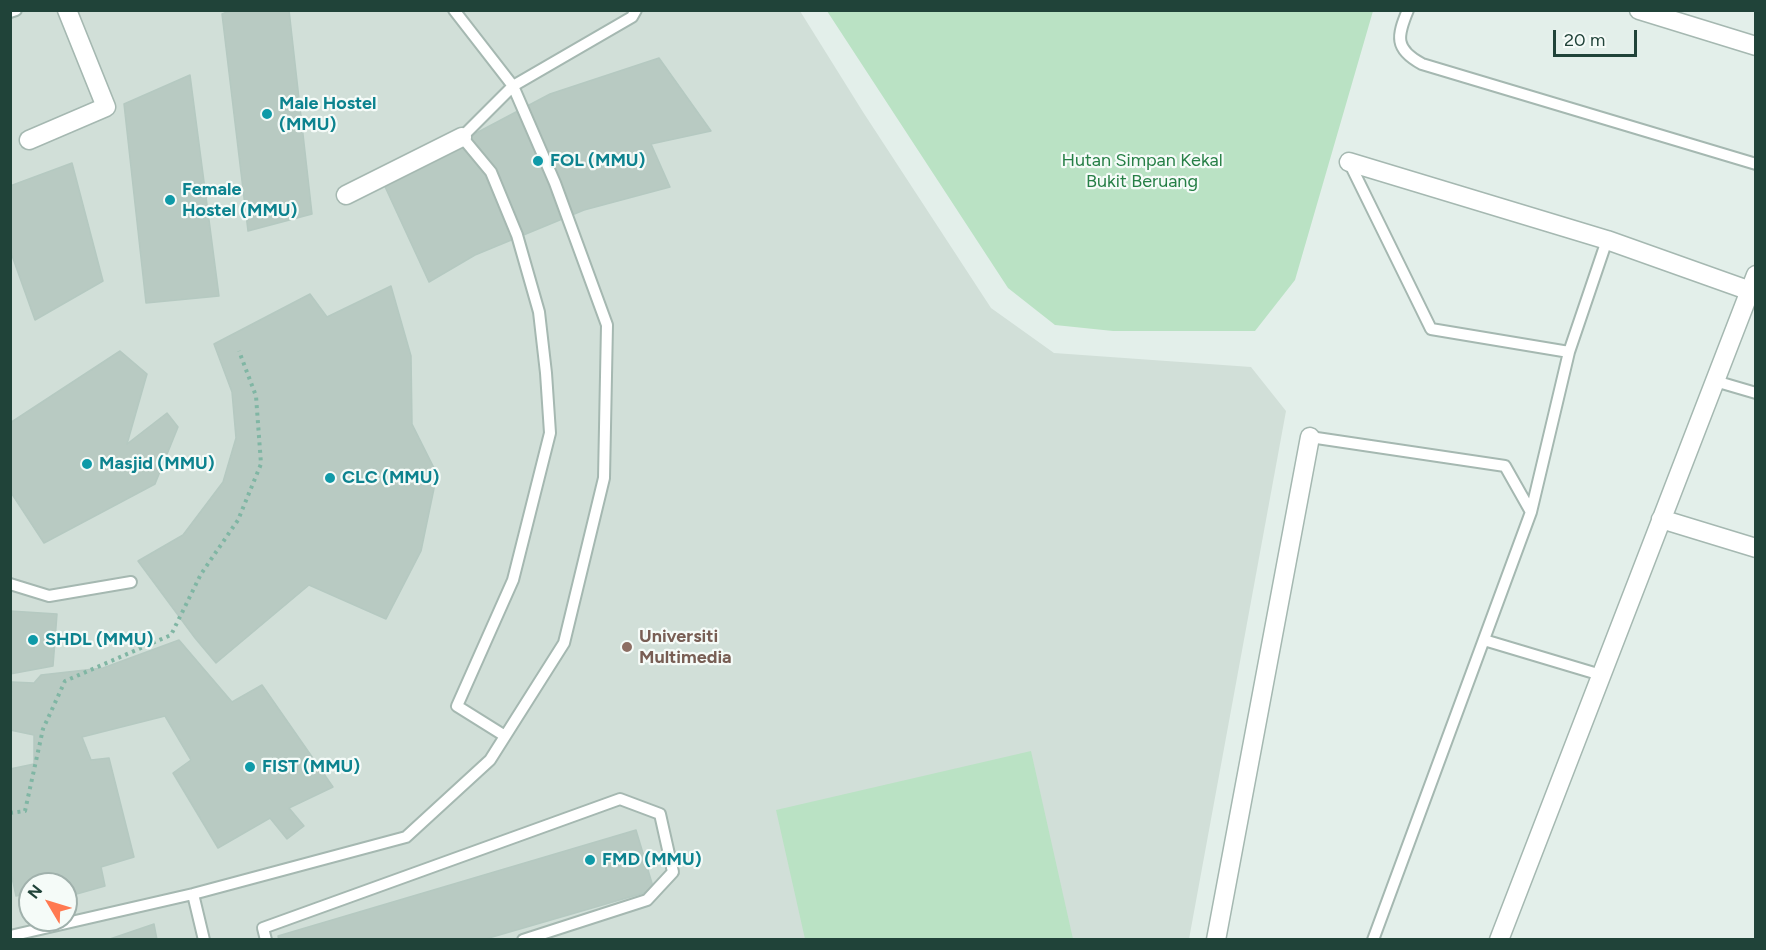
<!DOCTYPE html>
<html>
<head>
<meta charset="utf-8">
<style>
	body { margin:0 }
	#map { position:relative; width:1766px; height:950px; overflow:hidden; background:#e3efea; font-family:Figtree,sans-serif }
	canvas { display:block }
	.frame { position:absolute; inset:0; border:12px solid #204339; pointer-events:none }
	.north { position:absolute; left:18px; top:872px; width:60px; height:60px; box-sizing:border-box; background:#f5fbf8; border:2px solid #a0b1ac; border-radius:50%; rotate:308deg; font-size:16px; font-weight:700; line-height:24px; text-align:center; color:#204339 }
	.north::after { content:''; display:block; margin:auto; width:21px; height:27px; background:#ff7951; clip-path:polygon(50% 0,100% 100%,50% 72%,0 100%) }
	.scale { position:absolute; left:1553px; top:30px; width:84px; height:27px; box-sizing:border-box; border:3px solid #204339; border-top:0; padding-left:8px; font-size:18px; line-height:21px; white-space:nowrap; color:#204339; -webkit-text-stroke:4px #f5fbf8; paint-order:stroke }
</style>
</head>
<body>
<div id="map">
<canvas width="1766" height="950"></canvas>
<div class="frame"></div>
<div class="north">N</div>
<div class="scale">20 m</div>
</div>
<script>
const context = document.querySelector('canvas').getContext('2d');
context.lineJoin = 'round';
function fillPath(path, color) {
  context.fillStyle = color;
  context.fill(path, 'evenodd');
}
function trace(path, color, width, dash) {
  context.strokeStyle = color;
  context.lineWidth = width;
  context.lineCap = dash ? 'butt' : 'round';
  context.setLineDash(dash || []);
  context.stroke(path);
}
function write(font, color, halo, rows, align = 'center') {
  context.font = font + ' Figtree,sans-serif';
  context.lineWidth = 4.5;
  context.setLineDash([]);
  context.textBaseline = 'middle';
  context.strokeStyle = halo;
  context.fillStyle = color;
  for (const [text, x, y, turn = 0] of rows) {
    context.save();
    context.translate(x, y);
    context.rotate((+turn || 0) * Math.PI / 180);
    context.textAlign = isNaN(turn) ? turn : align;
    if (halo) context.strokeText(text, 0, 0);
    context.fillText(text, 0, 0);
    context.restore();
  }
}
const built = new Path2D(`
	M10,11H800L863,112L991,308L1054,353L1251,367L1286,411L1189,939H11ZM30,884H66V920H30Z`);
const green = new Path2D(`
	M827,11H1373L1295,280L1255,331H1113L1055,325L1008,288Z
	M1031,751L1073,939H805L776,810Z`);
const building = new Path2D(`
	M232,10H289L312,214L248,231L222,14Z
	M659,58L711,131L651,144L670,187L584,210L475,255L429,282L381,178L463,140L550,94Z
	M190,75L219,296L146,303L124,104Z
	M72,163L103,281L35,320L10,250V186Z
	M391,286L411,356L412,424L437,474L421,551L386,619L309,585L216,663L195,638L138,561L183,535L223,482L236,438L232,392L214,344L310,294L327,317Z
	M120,351L147,374L127,444L167,413L178,427L155,484L44,543L10,491V423Z
	M10,611L57,614L53,666L10,674Z
	M179,640L232,702L262,685L333,787L289,808L304,826L287,839L270,818L218,848L173,773L191,760L165,716L82,737L91,760L109,758L134,857L101,867L105,886L66,897V884H30V893L16,896L10,868V769L34,764V735L10,730L12,682L34,683L41,675L103,668Z
	M636,830L654,890L482,940H279L278,936Z
	M154,924L157,940H107Z`);
const path = new Path2D(`
	M10,813L25,811L43,729L65,681L171,635L201,574L238,520L261,464L256,396L239,351`);
const lane = new Path2D(`
	M1408,10C1397,36 1394,49 1422,64L1756,164
	M10,12L16,10
	M1349,162L1431,329L1569,352
	M1715,381L1756,393
	M1310,437L1505,466L1531,512
	M10,584L49,596L131,582
	M1484,640L1601,675
	M505,736L457,706L513,580L550,433L546,373L539,312L517,235L491,172L462,137L513,86L632,17L636,10
	M193,894L204,940
	M10,936L193,894L406,837L490,760L564,643L604,478L607,325L555,183L513,86L454,10
	M266,940L263,928L620,799L660,814L673,872L647,900L523,940
	M1373,940L1531,512L1569,352L1607,240`);
const street = new Path2D(`
	M1639,10L1756,46
	M29,140L106,107L67,10
	M1349,162L1607,240L1756,293
	M346,195L462,137
	M1661,519L1756,548
	M1216,940L1310,437
	M1499,940L1756,275`);
const markers = [
	[267,114,6,"#0f9aa8"],
	[538,161,6,"#0f9aa8"],
	[170,200,6,"#0f9aa8"],
	[87,464,6,"#0f9aa8"],
	[330,478,6,"#0f9aa8"],
	[33,640,6,"#0f9aa8"],
	[627,647,6,"#8d6e63"],
	[250,767,6,"#0f9aa8"],
	[590,860,6,"#0f9aa8"]
];
const cultureNames = [
	["Male Hostel",279,104],
	["(MMU)",279,125],
	["FOL (MMU)",550,161],
	["Female",182,190],
	["Hostel (MMU)",182,211],
	["Masjid (MMU)",99,464],
	["CLC (MMU)",342,478],
	["SHDL (MMU)",45,640],
	["FIST (MMU)",262,767],
	["FMD (MMU)",602,860]
];
const parkNames = [
	["Hutan Simpan Kekal",1142,161],
	["Bukit Beruang",1142,182]
];
const educationNames = [
	["Universiti",639,637],
	["Multimedia",639,658]
];
fillPath(built, '#d1dfd8');
fillPath(green, '#bae2c4');
fillPath(building, '#b8cac2');
trace(building, '#b5c9c1', 1.5);
trace(lane, '#a5b8b1', 14);
trace(street, '#a5b8b1', 21);
trace(path, '#80b6a4', 4, [3, 4.5]);
trace(lane, '#fff', 10);
trace(street, '#fff', 18);
for (const [x, y, r, color] of markers) {
  const dot = new Path2D();
  dot.arc(x, y, r, 0, 2 * Math.PI);
  context.fillStyle = color;
  context.fill(dot);
  trace(dot, '#f5fbf8', 2);
}
write('bold 18px', '#0d838f', '#f5fbf8', cultureNames, 'left');
write('18px', '#267f46', '#f5fbf8', parkNames);
write('bold 18px', '#785e54', '#f5fbf8', educationNames, 'left');
</script>
</body>
</html>
